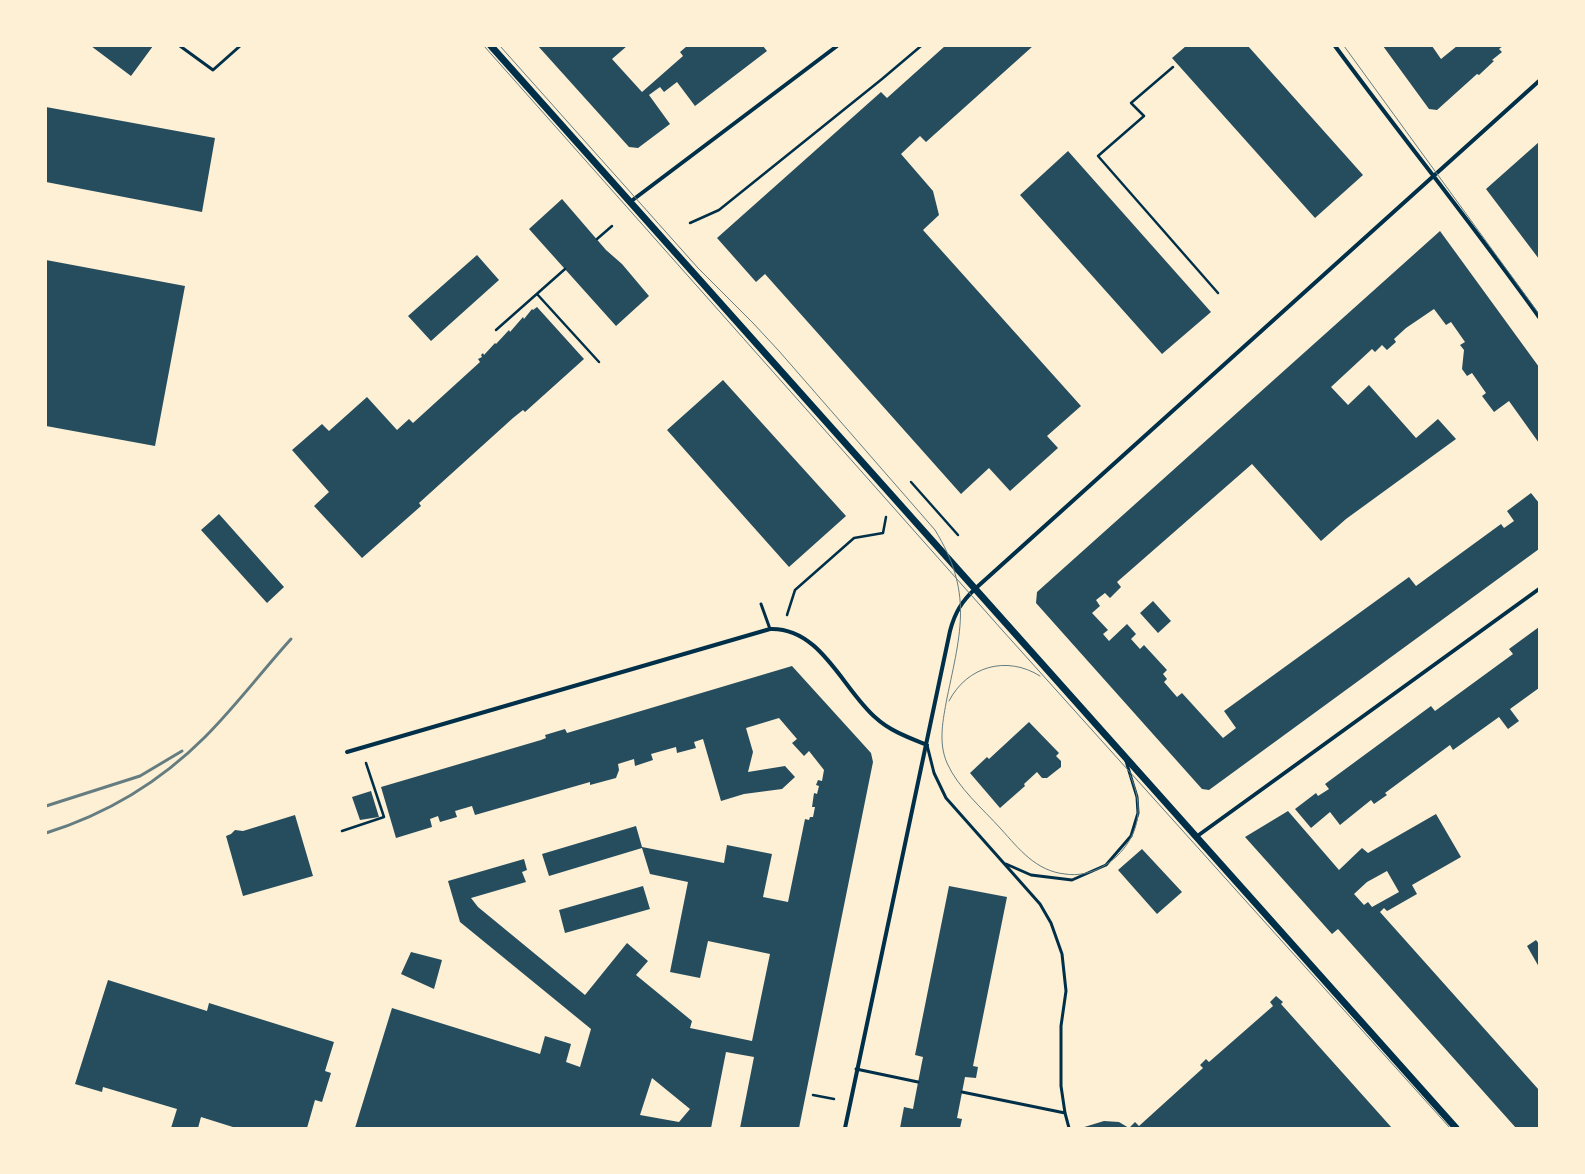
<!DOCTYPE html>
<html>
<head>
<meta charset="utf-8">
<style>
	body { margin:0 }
	#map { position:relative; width:1585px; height:1174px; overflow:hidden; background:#fdf0d5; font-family:"Times New Roman",serif }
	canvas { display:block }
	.frame { position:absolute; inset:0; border:47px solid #fdf0d5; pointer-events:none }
</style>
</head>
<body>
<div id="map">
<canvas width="1585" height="1174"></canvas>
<div class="frame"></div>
</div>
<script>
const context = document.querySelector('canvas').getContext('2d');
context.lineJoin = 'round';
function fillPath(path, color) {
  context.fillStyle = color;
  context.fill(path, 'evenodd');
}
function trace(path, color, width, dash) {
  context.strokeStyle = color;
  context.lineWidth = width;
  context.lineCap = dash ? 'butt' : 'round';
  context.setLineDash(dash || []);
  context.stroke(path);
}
const building = new Path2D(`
	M91,46H153L131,76Z
	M538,46H627L612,59L642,92L683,56L680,52L687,46H763L767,51L695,106L677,82L664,92L660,87L649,95L670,124L638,148L629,147Z
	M945,46H1033L926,142L920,136L901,154L933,191L939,215L923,230L1081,406L1047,436L1058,448L1010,491L989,468L961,494L765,274L756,282L717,238L881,92L887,98Z
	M1186,46H1248L1363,175L1315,218L1172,58Z
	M1383,46H1432L1441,59L1457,46H1503L1499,49L1502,52L1492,60L1494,61L1479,75L1477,74L1437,110L1429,109Z
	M46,107L215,138L202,212L46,182Z
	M1539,142V259L1486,189Z
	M1068,151L1211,312L1162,354L1020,195Z
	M562,199L606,250L622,264L649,296L616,326L529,229Z
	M1440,231L1539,367V443L1509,401L1494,412L1482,396L1486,393L1472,373L1467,376L1462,369L1464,350L1460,345L1465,342L1451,322L1446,325L1434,309L1406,328L1394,339L1396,342L1387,350L1382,345L1375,352L1372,349L1331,387L1348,405L1369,385L1416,438L1438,419L1456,439L1346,519L1321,541L1252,464L1117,582L1121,587L1110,598L1105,593L1096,600L1100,606L1092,613L1108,630L1103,634L1109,641L1127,624L1136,634L1131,639L1140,649L1144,645L1167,670L1163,674L1167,679L1164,682L1177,697L1182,693L1223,738L1236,728L1224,711L1409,577L1416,586L1501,524L1504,528L1514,521L1507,511L1531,493L1539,503V549L1209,790L1202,789L1036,603L1037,592Z
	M477,255L499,280L431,341L408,316Z
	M46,260L185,286L155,446L46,426Z
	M537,307L584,359L525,412L523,410L513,418L419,503L421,506L362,558L314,506L329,492L292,450L322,424L329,431L367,397L397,430L409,419L413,423L480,362L478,359L482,357L481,355L483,353L484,355L495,343L496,344L509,330L510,332L523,317L524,319L532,309L533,310Z
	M723,380L846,516L789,567L667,430Z
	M219,514L284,587L267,603L201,530Z
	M1153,601L1171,621L1158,633L1140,613Z
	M1539,627V688L1510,709L1519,721L1508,729L1499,717L1453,750L1450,745L1385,793L1387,795L1374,804L1371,800L1340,825L1330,812L1311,828L1295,809L1316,793L1318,796L1329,789L1325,784L1431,706L1435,711L1513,654L1509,649Z
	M792,666L871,753L873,762L799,1128H740L754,1057L726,1052L711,1128H355L392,1008L540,1054L545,1036L571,1044L566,1062L580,1067L591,1029L460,922L448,881L524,859L527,870L522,872L526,882L471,898L478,907L585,995L627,943L648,961L636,975L692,1021L690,1028L752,1041L770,954L708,941L700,978L670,972L688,882L650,874L642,848L549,876L542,854L636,826L642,847L724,863L727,845L772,854L763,897L788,902L805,819L809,820L810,817H813L815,807H812L814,793L817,794L819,786L816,785L818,780L822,781L824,770L809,751L804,756L792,743L797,739L779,718L746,728L753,752L748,772L785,766L795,777L782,789L744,794L721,801L703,739L694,742L696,748L677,753L676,747L651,754L653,760L635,766L634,759L618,764L619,770L616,778L590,785V782L475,815L472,806L455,811L457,817L440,822L438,816L430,819L432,827L396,838L381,787L541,740L546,738L545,735L565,729L567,733ZM652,1078L690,1109L679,1122L640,1115Z
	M1029,722L1059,753L1056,756L1061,761V767L1047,778H1042L1037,772L1024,784L1025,786L1000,808L970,773L987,757L989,759Z
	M371,791L379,817L360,820L352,797Z
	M1288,811L1339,870L1362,848L1368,853L1436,814L1461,857L1412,885L1417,894L1389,910L1387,911L1384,908L1380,912L1539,1090V1128H1516L1338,929L1332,934L1245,837ZM1387,871L1399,892L1372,907L1368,902L1364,905L1354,894L1367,882Z
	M295,815L313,876L243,896L226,836L231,834L235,830L243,831Z
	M1142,849L1182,892L1157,914L1118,870Z
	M643,886L650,909L565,933L559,910Z
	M949,886L1007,897L973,1066L978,1067L976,1078L965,1077L957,1118L962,1119L960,1128H900L904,1107L913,1109L915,1098L923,1057L915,1055Z
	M1536,940L1539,944V967L1527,946Z
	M411,952L442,960L434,989L401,974Z
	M108,980L207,1011L209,1003L334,1042L325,1071L331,1073L322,1102L315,1100L307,1128H236L201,1117L198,1128H171L177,1109L103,1087L102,1092L75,1084Z
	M1276,996L1283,1002L1281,1004L1392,1128H1081L1104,1121L1119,1122L1129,1128L1135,1122L1139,1126L1203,1068L1200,1065L1206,1059L1209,1062L1273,1006L1270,1002Z`);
const path = new Path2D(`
	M1173,67L1131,103L1144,116L1098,156L1218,293
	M690,223L719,210L882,79L921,46
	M597,239L612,226
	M537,294L599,362
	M496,330L565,269
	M911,482L958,535
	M787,615L795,590L854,538L883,533L886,517
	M342,831L384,817L366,763
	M813,1095L834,1099`);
const service = new Path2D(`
	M180,46L213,70L240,46
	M761,604L770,629
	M927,745L934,773L946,798L1040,904L1051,923L1062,954L1066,991L1061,1026V1086L1065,1113L1069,1128
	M1006,864L1031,875L1072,880L1106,865L1131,836L1138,813L1137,797L1126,761
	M856,1069L918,1082
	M962,1092L1065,1113`);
const minor = new Path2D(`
	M1335,46C1402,137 1473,225 1539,317
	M630,202L837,46
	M347,752L770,629C821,627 843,690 876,718C890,731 910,738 927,745
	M1196,837L1539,589
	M845,1128L950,631C955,612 962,601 976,588L1539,81`);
const tertiary = new Path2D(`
	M491,46L1456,1128`);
const tram = new Path2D(`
	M484,46L1003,631L1450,1128
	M500,46L698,268L753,323L779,351L935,530C973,592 961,631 947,698C943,720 938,742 947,763C958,788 983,809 1001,829C1019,849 1036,871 1065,874C1090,878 1116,863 1129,841C1142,820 1140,797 1130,775
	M1344,46L1539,314
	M949,701C967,666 1007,655 1040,676`);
const rail = new Path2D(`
	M46,806L140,776L182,751
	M46,833C107,814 160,782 205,737C236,706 262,671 291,639`);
fillPath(building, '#264d5e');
trace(path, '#003049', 2.5);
trace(service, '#003049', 3);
trace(minor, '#003049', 4);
trace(tertiary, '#003049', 7);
trace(tram, '#657d81', 1);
trace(rail, '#657d81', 3);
</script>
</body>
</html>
